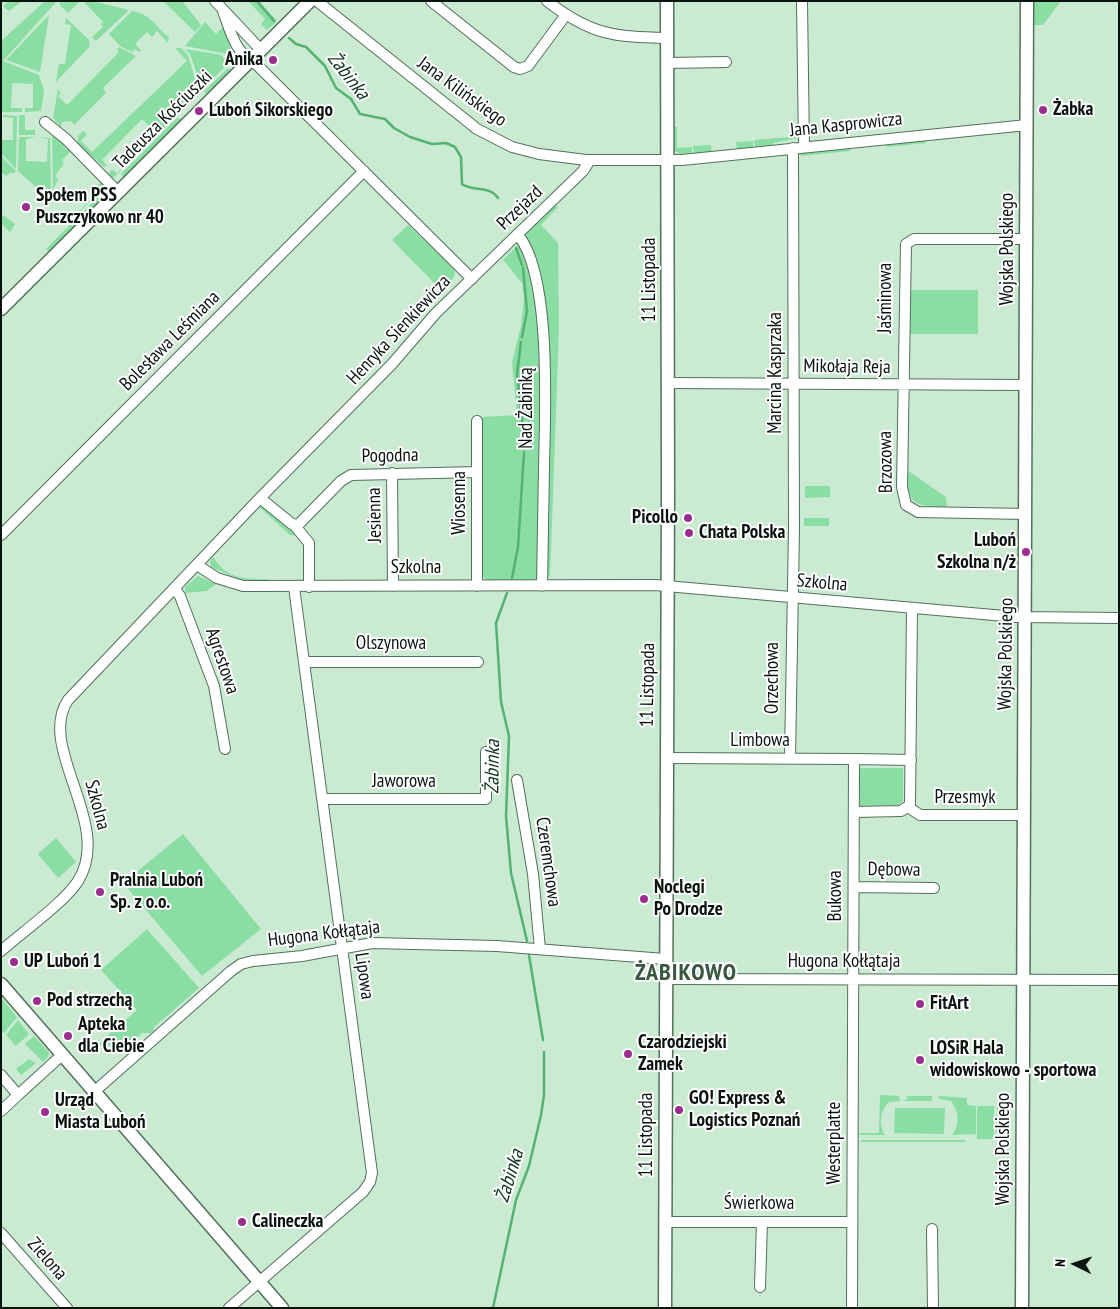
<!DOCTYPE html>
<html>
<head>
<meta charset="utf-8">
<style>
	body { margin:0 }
	#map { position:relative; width:1120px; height:1309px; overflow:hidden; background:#caebd2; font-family:"PT Sans Narrow",sans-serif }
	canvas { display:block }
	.frame { position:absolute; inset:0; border:2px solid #09140c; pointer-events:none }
	.north { position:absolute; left:1050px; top:1239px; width:50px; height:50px; -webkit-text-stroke:4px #fff; paint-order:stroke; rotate:274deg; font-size:14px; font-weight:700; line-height:20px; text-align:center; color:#09140c }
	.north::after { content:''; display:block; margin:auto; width:18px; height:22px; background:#09140c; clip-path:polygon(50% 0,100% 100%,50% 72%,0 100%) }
</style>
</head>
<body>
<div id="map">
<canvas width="1120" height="1309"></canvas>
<div class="frame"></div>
<div class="north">N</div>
</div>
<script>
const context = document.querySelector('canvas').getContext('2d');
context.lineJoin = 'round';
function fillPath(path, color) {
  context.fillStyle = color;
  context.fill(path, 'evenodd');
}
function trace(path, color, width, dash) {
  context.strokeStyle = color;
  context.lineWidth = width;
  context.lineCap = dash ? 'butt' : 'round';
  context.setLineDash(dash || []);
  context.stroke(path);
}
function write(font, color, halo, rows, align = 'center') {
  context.font = font + ' "PT Sans Narrow",sans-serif';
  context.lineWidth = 4;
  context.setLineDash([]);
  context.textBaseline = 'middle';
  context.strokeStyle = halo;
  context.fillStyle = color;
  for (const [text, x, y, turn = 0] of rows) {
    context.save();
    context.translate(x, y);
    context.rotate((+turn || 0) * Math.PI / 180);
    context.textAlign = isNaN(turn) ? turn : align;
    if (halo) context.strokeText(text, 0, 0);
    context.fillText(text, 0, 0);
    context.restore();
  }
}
const green = new Path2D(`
	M8,1H20L21,2L9,11L3,6Z
	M45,1H57L3,61L39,75L44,91L41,111L25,112V108H33V84L12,83L11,108H22V112H1V41Z
	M60,1H80L68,13L60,5Z
	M83,1H92L129,10L96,41L92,37L103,27L101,24L103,22Z
	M163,1H182L201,25L195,32Z
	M248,1H259L277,21L267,30L261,24L265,19Z
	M1034,1H1061L1043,25H1034Z
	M132,11C156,16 157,31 169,36L168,43L157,31L152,37L147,32L135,44L141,50L139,52L135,49L132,52L120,46L109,34Z
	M49,15L40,72L6,60Z
	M66,18L89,40L90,46L56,82L59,64H65L71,25L65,24Z
	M205,22L216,34L223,27L233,55L185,46Z
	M119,47L136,56L103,88L106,93L74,125L71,121L62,122L61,127L53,118L58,89L61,93L58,96L67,105L119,52L117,49Z
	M175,48H181L188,55L199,93L113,178L109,174L110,171L113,170L117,173L156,133L142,119L102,160L107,165L104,167L78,144V136L83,131L87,134L81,141L92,152L187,61Z
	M185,49L221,55L229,63L202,89L190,54Z
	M228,68L232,72L205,94L204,91Z
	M794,109L796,138L794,139L773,143L774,146L755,148L754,140L790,137L795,132Z
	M3,115L17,116L16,169L1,153V140H13V118L3,117Z
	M19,115H25V130H35V135H19Z
	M177,118L181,119L172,132L125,179L121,174Z
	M674,127H677V148L692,147V153L680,154L675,151Z
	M52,131L67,144L64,147L66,150L68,149L71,151L62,160L64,163L55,176L58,180L52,191L59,198L54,204L51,197L53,186Z
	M19,137H36L26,139V161L47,162L48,139L38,137L50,138L51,187L48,198L18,171Z
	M925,140L926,143L887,147L886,144Z
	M753,141V148L737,150L736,142Z
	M711,145L712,153L694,155L693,146Z
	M850,147V151L801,156L800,153Z
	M1,156L16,171L13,174L11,172L6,176L3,173L1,174Z
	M102,182L107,184L67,224L99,190L96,186Z
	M109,186L111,191L51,253L46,249Z
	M554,205L558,207L541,225L558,243L559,328L550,577L546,575L548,474L535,258L525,235Z
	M3,215L15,224L10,232L1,223Z
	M408,225L440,255L442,254L455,269L454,277L445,290L442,291L392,240Z
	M519,244L533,283L542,351L538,576L534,580H488L481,576V417L517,415L512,362L521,326L524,298L522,283L503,260Z
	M909,290H978V334H909Z
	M907,470L946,497L947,507C914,507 907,504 907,470Z
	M805,486H830V497L805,498Z
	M263,506C270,508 276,515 282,520C312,544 307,539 307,578L306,580H294L306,579V545L301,535H290L259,507Z
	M804,518H829V526H804Z
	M213,557C228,579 242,579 268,579V581L242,580L211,567L210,561Z
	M198,576L216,584L207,591L185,593V587Z
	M859,768H903V801L898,805L861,806L859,804Z
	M183,834L261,929L202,976L123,883Z
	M56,838L76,862L58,878L38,854Z
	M147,929L199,988L153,1028L154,1030L151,1033H142L127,1048L123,1045L100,1046L98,1044L137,1010L101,970Z
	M1,998L17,1017L4,1033L1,1030Z
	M18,1020L29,1034L16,1046L6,1035Z
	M34,1036L49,1052L48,1057L43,1062L25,1044Z
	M29,1059L36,1063L21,1075L16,1069Z
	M880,1095L899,1096L900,1101L889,1102C880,1110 878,1125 885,1135H860V1133H879Z
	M907,1096H932V1101H903L907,1099Z
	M939,1096L967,1098V1105L976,1106V1134L952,1135C960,1125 959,1111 951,1101L939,1099Z
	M997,1105H1009V1132H996Z
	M977,1106H994V1139H977Z
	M895,1108H945L944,1134L894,1133Z
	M861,1140H965V1142H861Z`);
const stream = new Path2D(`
	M257,1L274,21
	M289,38L296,44L306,47L325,66L336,88L351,99L360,114L385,119L394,128L410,137L432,144L446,143L455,147L461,157L462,184C473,192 489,185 498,198
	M516,248L522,265
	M522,337L527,311L523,268
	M521,342L517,374L525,446
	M512,578L518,547L524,452
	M507,593L496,623L501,702L509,736L506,816L511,873L527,941
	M529,955L543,1040
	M493,1308L516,1200L529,1166L541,1115L544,1095V1052`);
const minor = new Path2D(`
	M215,1L261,50
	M317,1L477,129L512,147L539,154L586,160H682L1027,125
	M431,1L514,67L520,69L528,66L565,16
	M547,1C591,35 614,37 667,38
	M802,1L804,147
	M223,11C231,33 235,53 257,65L472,279
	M667,63L726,62
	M45,122L66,139L118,192
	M518,235C552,275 545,414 544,467C543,507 543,546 542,586
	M668,383L1026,385
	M392,473L393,586
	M260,498L292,524L298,525L341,481L351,475L477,472
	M1026,514L918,512L906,505L902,487L906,244L914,239H1027
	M295,526L309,543V587
	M1,535L364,171
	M197,565L217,578L243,586L655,585L1016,617L1119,618
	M477,586V421
	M175,589L180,596L214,686L225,749
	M305,662H478
	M666,758L854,759
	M790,758L794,529L793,148
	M517,780L533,874L540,949
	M323,799H486V752
	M908,807L920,815H1023
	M854,812L901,811L910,805L912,608
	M854,887L934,888
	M1,951C21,933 65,902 78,881C114,824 36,748 68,700L260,498L392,364L436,313L583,171L590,160
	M665,979L1119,980
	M1,1075L18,1095L62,1055
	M95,1091L231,971L241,964L253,961L302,956L372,943L497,946L665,959
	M1,1111L18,1095
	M665,1222H852
	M932,1229L933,1308
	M1,1233L67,1308
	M760,1287L762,1222
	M229,1308L363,1192L370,1182L372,1173L294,587
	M852,1308L854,759L911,760`);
const tertiary = new Path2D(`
	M1,309L310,1
	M1,984L282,1308
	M665,1308L668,490L667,1
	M1022,1308L1027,1`);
const markers = [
	[273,60,5,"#9a2d8d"],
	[1043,110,5,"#9a2d8d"],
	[199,111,5,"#9a2d8d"],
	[26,207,5,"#9a2d8d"],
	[688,518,5,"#9a2d8d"],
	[689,533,5,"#9a2d8d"],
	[1026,552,5,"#9a2d8d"],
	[100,892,5,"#9a2d8d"],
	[644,899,5,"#9a2d8d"],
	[14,962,5,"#9a2d8d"],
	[37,1001,5,"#9a2d8d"],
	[920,1004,5,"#9a2d8d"],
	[68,1036,5,"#9a2d8d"],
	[628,1054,5,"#9a2d8d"],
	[920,1060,5,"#9a2d8d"],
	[679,1110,5,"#9a2d8d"],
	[45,1112,5,"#9a2d8d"],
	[242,1222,5,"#9a2d8d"]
];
const poiNames = [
	["Anika",263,60,"right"],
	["Żabka",1053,110],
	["Luboń Sikorskiego",209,111],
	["Społem PSS",36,196],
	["Puszczykowo nr 40",36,218],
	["Picollo",678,518,"right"],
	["Chata Polska",699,533],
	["Luboń",1016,541,"right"],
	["Szkolna n/ż",1016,563,"right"],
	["Pralnia Luboń",110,881],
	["Sp. z o.o.",110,903],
	["Noclegi",654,888],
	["Po Drodze",654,910],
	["UP Luboń 1",24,962],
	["Pod strzechą",47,1001],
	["FitArt",930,1004],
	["Apteka",78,1025],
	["dla Ciebie",78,1047],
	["Czarodziejski",638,1043],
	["Zamek",638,1065],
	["LOSiR Hala",930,1049],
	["widowiskowo - sportowa",930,1071],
	["GO! Express &",689,1099],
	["Logistics Poznań",689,1121],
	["Urząd",55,1101],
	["Miasta Luboń",55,1123],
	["Calineczka",252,1222]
];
const streetNames = [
	["Jana Kilińskiego",462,92,36],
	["Tadeusza Kościuszki",163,120,-45],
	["Jana Kasprowicza",846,125,-6],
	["Przejazd",520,208,-44],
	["Wojska Polskiego",1008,249,-90],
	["11 Listopada",650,280,-90],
	["Jaśminowa",886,298,-90],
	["Henryka Sienkiewicza",399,330,-47],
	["Bolesława Leśmiana",170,341,-45],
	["Mikołaja Reja",847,367,1],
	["Marcina Kasprzaka",776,373,-90],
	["Nad Żabinką",527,408,-90],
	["Pogodna",390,456,-1],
	["Brzozowa",886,462,-91],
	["Wiosenna",460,503,-90],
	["Jesienna",375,515,-91],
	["Szkolna",416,568],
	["Szkolna",822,583,5],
	["Olszynowa",391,644],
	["Wojska Polskiego",1006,654,-89],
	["Agrestowa",222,661,71],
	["Orzechowa",773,678,-90],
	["11 Listopada",648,685,-89],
	["Limbowa",760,741],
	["Jaworowa",404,782],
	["Przesmyk",965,798],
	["Szkolna",97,805,75],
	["Czeremchowa",548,862,82],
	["Dębowa",894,870,1],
	["Bukowa",836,896,-90],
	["Hugona Kołłątaja",324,934,-7],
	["Hugona Kołłątaja",844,962],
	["Lipowa",364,976,82],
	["11 Listopada",647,1135,-90],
	["Westerplatte",835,1143,-90],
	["Wojska Polskiego",1004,1149,-90],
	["Świerkowa",759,1204],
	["Zielona",47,1259,49]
];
const waterNames = [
	["Żabinka",348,76,52],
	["Żabinka",493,767,-89],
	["Żabinka",510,1176,-73]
];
const districtNames = [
	["ŻABIKOWO",686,973]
];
fillPath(green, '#8adda3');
trace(stream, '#53b274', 2.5);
trace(minor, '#52705a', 12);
trace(tertiary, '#52705a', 15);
trace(minor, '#fff', 10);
trace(tertiary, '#fff', 12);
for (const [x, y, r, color] of markers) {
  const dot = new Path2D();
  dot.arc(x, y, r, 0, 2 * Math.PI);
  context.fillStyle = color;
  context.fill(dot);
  trace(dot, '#fff', 2);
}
write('bold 19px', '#09140c', '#fff', poiNames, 'left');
write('19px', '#09140c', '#fff', streetNames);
write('italic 20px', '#0c351c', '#fff', waterNames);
context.letterSpacing = '1px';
write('bold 24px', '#395641', '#fff', districtNames);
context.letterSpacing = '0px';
</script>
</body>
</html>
